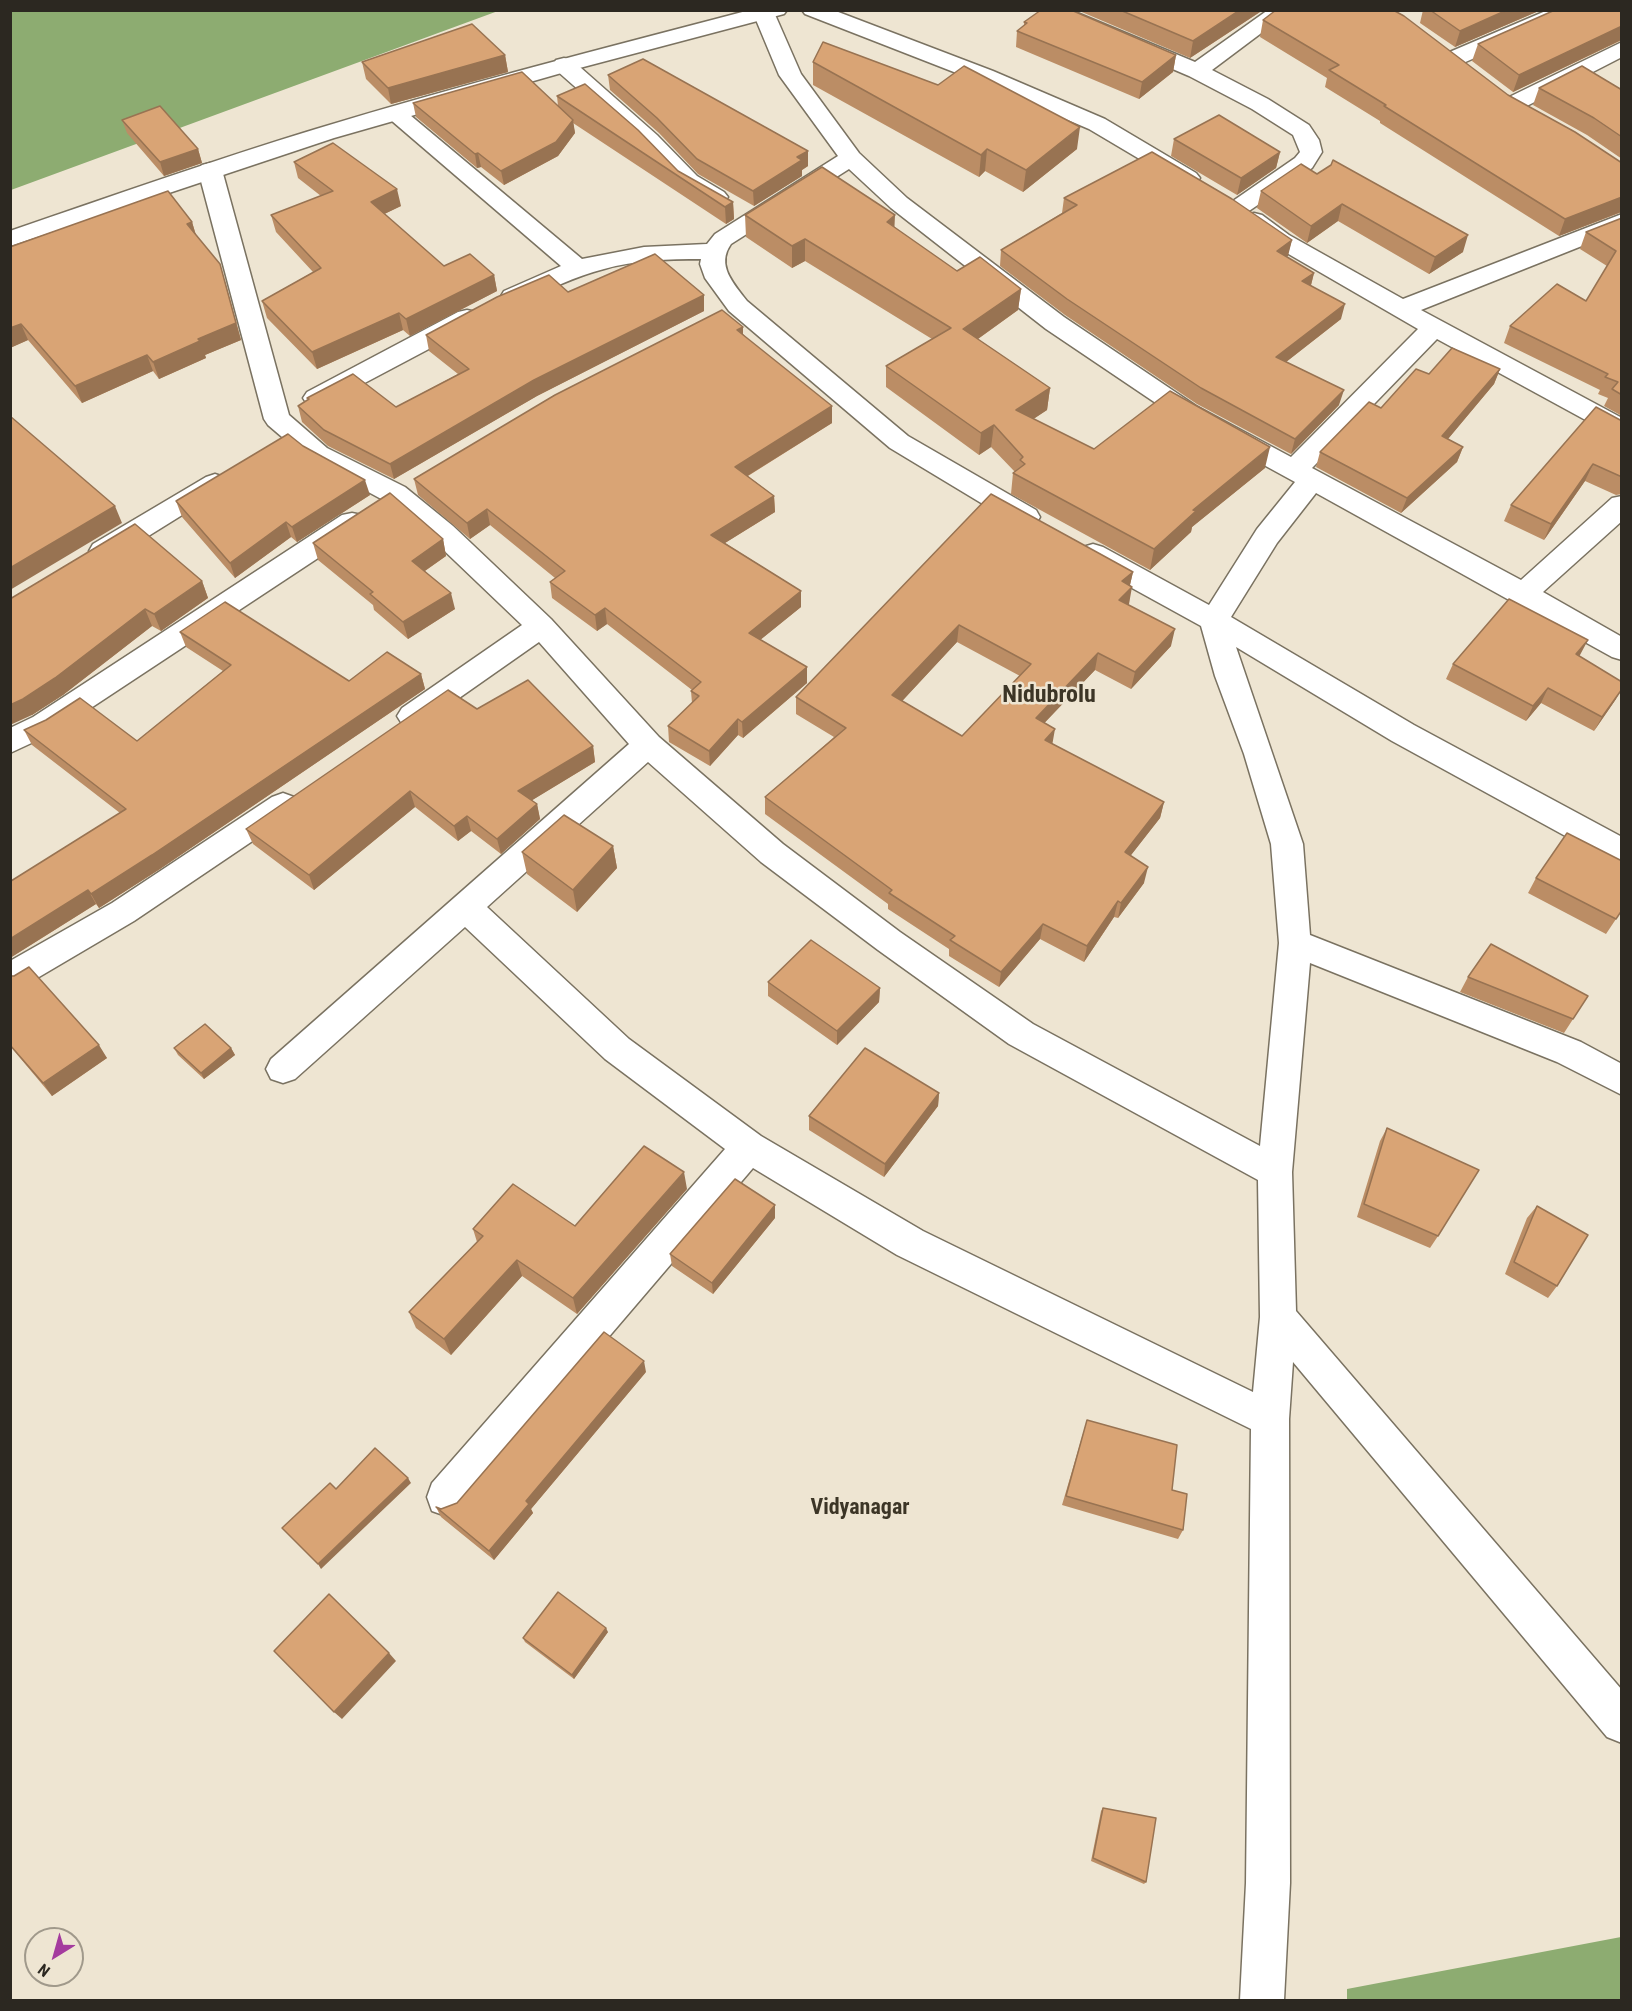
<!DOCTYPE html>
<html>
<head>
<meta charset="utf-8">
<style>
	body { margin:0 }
	#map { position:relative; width:1632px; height:2011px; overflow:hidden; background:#eee5d2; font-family:"Roboto Condensed",sans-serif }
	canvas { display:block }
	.frame { position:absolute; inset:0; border:12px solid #2c2821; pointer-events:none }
	.north { position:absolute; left:24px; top:1927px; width:60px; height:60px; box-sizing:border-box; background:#eee5d2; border:2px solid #a0998b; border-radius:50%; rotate:217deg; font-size:16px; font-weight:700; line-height:24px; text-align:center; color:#2c2821 }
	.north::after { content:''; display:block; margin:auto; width:21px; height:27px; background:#a43b9e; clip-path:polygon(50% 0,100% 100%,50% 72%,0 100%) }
</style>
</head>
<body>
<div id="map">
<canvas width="1632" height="2011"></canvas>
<div class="frame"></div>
<div class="north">N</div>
</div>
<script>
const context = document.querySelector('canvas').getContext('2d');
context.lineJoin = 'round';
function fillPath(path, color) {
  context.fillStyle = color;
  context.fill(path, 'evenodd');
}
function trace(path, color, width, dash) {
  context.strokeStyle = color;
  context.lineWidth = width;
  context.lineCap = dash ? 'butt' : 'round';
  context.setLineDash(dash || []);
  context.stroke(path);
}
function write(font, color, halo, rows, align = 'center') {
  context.font = font + ' "Roboto Condensed",sans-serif';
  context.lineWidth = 5;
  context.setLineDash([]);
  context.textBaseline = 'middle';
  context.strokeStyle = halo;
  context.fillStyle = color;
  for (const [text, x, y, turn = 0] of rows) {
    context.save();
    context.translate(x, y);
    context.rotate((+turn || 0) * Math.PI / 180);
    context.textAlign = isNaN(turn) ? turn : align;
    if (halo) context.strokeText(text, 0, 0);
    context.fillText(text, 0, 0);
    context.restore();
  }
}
const water = new Path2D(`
	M11,11H498L11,190Z
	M1621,1937V2000H1347V1989Z`);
const minor = new Path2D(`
	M757,10H773L801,74L859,153L907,198L1064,317L1196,406L1291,457L1418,329L1273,245L1242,220L1246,215L1254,213L1262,215L1289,235L1403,299L1622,214V230L1421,310L1622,418V438L1613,435L1437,339L1312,468L1521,580L1612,498L1622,496V521L1543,592L1622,637V660L1612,657L1316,493L1277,543L1231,617L1414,725L1622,837V864L1611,861L1392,741L1236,647L1303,844L1310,935L1581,1042L1622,1064V1095L1557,1062L1310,963L1292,1172L1296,1311L1622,1690V1743L1607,1737L1293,1362L1289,1419L1290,1883L1284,2000H1240L1246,1883L1251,1429L897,1255L753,1168L460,1511L446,1516L432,1511L427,1497L432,1483L725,1149L605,1059L465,927L295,1079L283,1083L271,1079L266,1069L271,1059L629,744L539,642L422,724L412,727L402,724L397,716L402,708L522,625L433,540L385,501L309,460L268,425L264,419L198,170L202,165L210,163L218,165L222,170L289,415L327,448L405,487L453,526L551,619L659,737L783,844L900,932L1033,1024L1260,1146L1279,943L1271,844L1244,754L1215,676L1201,626L1083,561L1079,554L1083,547L1093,544L1103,547L1209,605L1257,529L1295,482L1178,418L1046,329L891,208L849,169L731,244C716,265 733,283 747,301L908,436L1036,510L1040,517L1036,524L1026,526L1016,524L890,448L729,311L705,278L700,264L701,259C669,259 635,260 604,269C575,276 549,290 522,301L513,304L504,301L501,296L504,291L561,266L385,115L388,110L396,108L404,110L582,259L644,247L707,244L715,234L838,156L779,75L754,15ZM648,762L761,862L878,950L1009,1044L1258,1180L1260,1317L1253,1392L923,1231L761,1136L629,1039L487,907Z
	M802,10H833L993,71L1105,119L1196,173L1200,178L1196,183L1188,185L1180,183L1089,129L977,81L805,14Z
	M1041,10H1070L1195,62L1268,10H1292L1212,70L1268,99L1309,125L1319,140L1322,152L1312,168L1246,213L1238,215L1230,213L1226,208L1230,203L1295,158L1300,152L1293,135L1252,109L1189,76L1044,14Z
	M1548,10H1577L1574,14L1461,64L1453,66L1445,64L1442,59L1445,54Z
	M1622,42V57L1519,110L1511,112L1503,110L1500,105L1503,100Z
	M564,58L572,60L657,135L697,176L724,192L728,197L724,202L716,204L708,202L681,186L641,145L556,70L553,65L556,60Z
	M467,310L476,312L479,318L476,324L325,404L316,406L307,404L303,398L307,392L458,312Z
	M215,474L224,477L228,483L224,489L113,558L103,561L93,558L89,551L93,544L206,477Z
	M352,513L362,515L366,522L362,529L53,733L10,753V728L33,717L342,515Z
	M283,793L294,797L298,805L294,813L134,921L22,987L10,990V961L112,903L272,797Z`);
const secondary = new Path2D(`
	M750,10H787L784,14L572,70L334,138L10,246V231C112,196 214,160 316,129C460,85 605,48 750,10Z`);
const wall = new Path2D(`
	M1077,10H1263L1190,58Z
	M1423,10H1541L1455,47L1420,23Z
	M1622,10V40L1513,92L1472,61L1478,44Z
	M1263,20L1508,95L1622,163V212L1559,236L1380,123V121L1325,87L1327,78L1260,37Z
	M1024,22L1176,55L1173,72L1139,99L1016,47L1017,31L1024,26Z
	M505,55L508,72L391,104L366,79L362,62Z
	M813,62L1077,149L1023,192L985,171L979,177L813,85Z
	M608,75L808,151V166L802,170V176L754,206L698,174L659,133L610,90Z
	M1539,88L1622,90V159L1587,135L1533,105Z
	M557,96L678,171L733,202L734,219L726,224L573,123L575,133L558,156L504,185L481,167L477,168L416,117L413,103L558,106Z
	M122,120L198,149L202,163L164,176L127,133Z
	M1174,139L1280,152L1276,168L1237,195L1171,156Z
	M294,162L401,206L384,214L444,266L494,275L497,291L410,336L403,330L317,369L267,318L262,301L313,272L276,232L271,215L321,196L298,178Z
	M1317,174L1463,252L1429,274L1338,221L1307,243L1257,208L1261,191Z
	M1064,198L1292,240L1287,257L1314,273L1311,285L1341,319L1286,362L1339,405L1291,454L1197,404L1065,315L1000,266L1001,250L1062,213Z
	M745,215L894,227L957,271L1021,289L1018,310L978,339L1050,388L1047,410L1033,419L1094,449L1265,468L1192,527L1191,532L1150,570L1011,494L1013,473L1015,472L991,447L979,455L886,387V366L932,339L805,261L792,268L746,237Z
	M1622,218V416L1604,406L1608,398L1598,394L1600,390L1504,343L1510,326L1586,301L1607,266L1580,249L1586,232Z
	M192,222L196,235L225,281L241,340L205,355L206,358L159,379L153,371L82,403L28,340L10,348V247Z
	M568,292L704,295V311L537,396L394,479L328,446L302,422L298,406L308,400L307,398L396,407L458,374L429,351L426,335Z
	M743,334L832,423L748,476L774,496L775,512L725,543L801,591V607L760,640L807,667V683L743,738L738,735L710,766L669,742L668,726L692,703L691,691L692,690L607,624L597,631L552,598L550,582L555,578L490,525L470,539L418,495L414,479Z
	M1500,369L1494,384L1448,439L1463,447L1457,462L1401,513L1316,467L1320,452L1429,374Z
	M1622,421V494L1616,495L1585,481L1544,540L1504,521L1511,505Z
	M303,446L370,495L297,542L291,537L235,578L182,517L176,501Z
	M991,494L1133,572L1130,585L1129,604L1128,605L1171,646L1131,689L1095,670L1044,723L1052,744L1164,802L1160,818L1130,856L1144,883L1118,918L1114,917L1084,962L1040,939L999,987L949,956V949L888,909V904L765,814V797L834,737L796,714V697ZM957,642L1020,676L962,736L902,701Z
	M443,539L446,556L425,571L455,609L408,639L374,610L373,605L318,560L313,543Z
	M202,581L208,598L161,631L152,626L63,695L32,715L10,599Z
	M180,632L349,681L421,674L425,689L160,869L99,908L96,904L10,958V880L11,881L120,813L32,745L24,730L137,741L223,671L186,647Z
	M1580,655L1579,656L1616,699L1594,731L1541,703L1526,721L1446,679L1453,664Z
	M477,709L593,746L595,762L532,800L537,804L540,819L501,854L471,831L458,841L415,807L314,890L253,844L246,829Z
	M613,846L617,868L577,912L527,874L522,852Z
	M1536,878L1622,910L1606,934L1528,893Z
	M10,976L107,1058L52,1096L10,1046Z
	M1468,977L1588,996L1564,1033L1460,992Z
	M768,982L880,988L879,1002L837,1045L768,996Z
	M174,1048H231L235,1055L204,1079L178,1055Z
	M939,1093L938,1106L884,1177L809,1130V1116Z
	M1387,1128L1438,1236L1430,1248L1357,1217L1380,1141Z
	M687,1189L577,1314L522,1276L451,1355L416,1328L409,1312L477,1242L473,1229L575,1226Z
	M1537,1206L1557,1286L1548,1298L1505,1274L1527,1218Z
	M775,1218L713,1294L672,1266L670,1254Z
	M646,1372L531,1509L533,1513L494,1560L441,1517L436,1507L441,1509L457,1503Z
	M1087,1420L1172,1490L1183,1530L1178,1539L1062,1505Z
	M608,1632L574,1679L525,1642L523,1638Z
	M1103,1808L1146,1882L1144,1884L1091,1861L1101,1811Z`);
const shadedWall = new Path2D(`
	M1240,10H1263L1190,58L1193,41Z
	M1507,10H1541L1455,47L1460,31Z
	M1622,26L1621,40L1513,92L1519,75Z
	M505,55L508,72L391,104L388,88Z
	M1176,55L1173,72L1139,99L1142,82Z
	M573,120L575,133L558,156L504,185L501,171Z
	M1080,127L1077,149L1023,192L1026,170Z
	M198,149L202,163L164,176L160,162Z
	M987,149L985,171L979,177L981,155Z
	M808,151V166L802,170V176L754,206L753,191L797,157Z
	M1280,152L1276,168L1237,195L1241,178Z
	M478,153L481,167L477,168L475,154Z
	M397,189L401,206L374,219L371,202Z
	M1622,197L1621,212L1559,236L1565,219Z
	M733,202L734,219L726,224L725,207Z
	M1342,204L1338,221L1307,243L1311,226Z
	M895,215L894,237L887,222Z
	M192,222L197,239L187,224Z
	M1468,235L1463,252L1429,274L1435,257Z
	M805,239V261L792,268V246Z
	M1292,240L1288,256L1273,267L1277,251Z
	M220,264L241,340L205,355L206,358L159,379L153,362L198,339Z
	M1314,273L1310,289L1302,281Z
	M494,275L497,291L410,336L406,319Z
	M1021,289L1018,310L961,351L963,329Z
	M704,295V311L537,396L394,479L390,464L534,380Z
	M1345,304L1341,319L1272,373L1276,357Z
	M399,313L403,330L317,369L312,352Z
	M21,324L28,340L10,348V328Z
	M743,327V344L737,330Z
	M147,355L153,371L82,403L75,386Z
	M1500,369L1494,384L1437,452L1442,436Z
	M1050,388L1047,410L1014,432L1016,410Z
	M1344,390L1339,405L1291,454L1295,439Z
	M832,406V423L736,483L735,467Z
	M994,425L991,447L979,455L981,433Z
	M1270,447L1265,468L1192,527L1191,532L1150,570L1154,549L1193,510Z
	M1463,447L1457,462L1401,513L1407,498Z
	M1593,464L1585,481L1544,540L1551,524Z
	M365,480L370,495L297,542L292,527Z
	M774,496L775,512L712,551L711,535Z
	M115,506L122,523L10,590V568Z
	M487,509L490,525L470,539L467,523Z
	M286,522L291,537L235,578L230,563Z
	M443,539L446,556L416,577L412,561Z
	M1133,572L1129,589L1122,581Z
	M202,581L208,598L161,631L154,614Z
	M1132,587L1129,604L1116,617L1119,600Z
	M801,591V607L749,649V633Z
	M451,593L455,609L408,639L403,622Z
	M605,608L607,624L597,631L595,615Z
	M145,609L152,626L63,695L32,715L10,725V705Z
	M959,625L957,642L892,712V695Z
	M1175,629L1171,646L1131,689L1135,672Z
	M1588,640L1580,655L1569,669L1576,654Z
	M1098,653L1095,670L1033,735L1036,718Z
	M807,667V683L743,738L742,722Z
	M421,674L425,689L160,869L99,908L91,894Z
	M1548,688L1541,703L1526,721L1533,706Z
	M1622,689L1616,699L1594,731L1602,717Z
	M738,719V735L710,766L709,751Z
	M1055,729L1052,746L1045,740Z
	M593,746L595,762L521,807L518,791Z
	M410,791L415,807L314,890L309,875Z
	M1164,802L1160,818L1121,868L1125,852Z
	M537,804L540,819L501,854L497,839Z
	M467,816L471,831L458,841L454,826Z
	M613,846L617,868L577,912L573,890Z
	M1148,867L1144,883L1118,918L1121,903Z
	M88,890L96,904L10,958V939Z
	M1118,901L1114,917L1084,962L1087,946Z
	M1043,924L1040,939L999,987L1001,972Z
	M880,988L879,1002L837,1045V1031Z
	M99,1045L107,1058L52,1096L43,1083Z
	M231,1048L235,1055L204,1079L201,1073Z
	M939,1093L938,1106L884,1177L885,1164Z
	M684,1172L687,1189L577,1314L573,1298Z
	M775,1205V1218L713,1294L712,1283Z
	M517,1260L522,1276L451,1355L444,1339Z
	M644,1361L646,1372L531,1509L533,1513L494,1560L489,1551L526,1501Z
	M408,1478L411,1483L321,1569L318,1564Z
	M606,1628L608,1632L574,1679L572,1675Z
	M389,1653L396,1661L342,1719L334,1712Z`);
const building = new Path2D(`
	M1041,10H1071L1176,55L1142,82L1017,31L1027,23L1024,22Z
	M1120,10H1240L1193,41Z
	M1276,10H1393L1404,16L1508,95L1575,132L1622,163V197L1565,219L1384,106L1386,105L1329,70L1339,65L1263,20Z
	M1430,10H1507L1460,31Z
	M1555,10H1622V26L1519,75L1478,44Z
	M472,24L505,55L388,88L362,62Z
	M823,42L938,85L964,66L1080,127L1026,170L987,149L981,155L813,62Z
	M643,59L808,151L797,157L802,160L753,191L697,159L657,118L608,75Z
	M1582,66L1622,90V137L1594,118L1539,88Z
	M522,72L573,120L556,142L501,171L478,153L475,154L413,103Z
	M585,84L638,130L678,171L733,202L725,207L557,96Z
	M160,106L198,149L160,162L122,120Z
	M1219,115L1280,152L1241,178L1174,139Z
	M333,143L397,189L371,202L444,266L470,254L494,275L406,319L399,313L312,352L262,301L321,268L271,215L333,191L294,162Z
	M1152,152L1232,199L1292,240L1277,251L1314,273L1302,281L1345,304L1276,357L1344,390L1295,439L1201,388L1067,299L1001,250L1077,205L1064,198Z
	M1333,160L1468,235L1435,257L1342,204L1311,226L1261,191L1301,164L1317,174L1331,165Z
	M822,167L895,215L887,222L957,271L980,257L1021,289L963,329L1050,388L1016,410L1094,449L1170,391L1270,447L1193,510L1196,511L1154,549L1013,473L1025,464L1020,460L1023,457L994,425L981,433L886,366L951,328L805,239L792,246L745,215Z
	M168,191L192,222L187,224L220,264L236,323L198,339L200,341L153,362L147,355L75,386L21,324L10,328V247Z
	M1622,218V395L1612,389L1618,382L1605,377L1608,374L1510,326L1557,284L1586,301L1616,251L1586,232Z
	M655,254L704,295L534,380L390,464L324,430L298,406L309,399L307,398L353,374L396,407L469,369L426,335L497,297L549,275L568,292Z
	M722,310L743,327L737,330L832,406L735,467L774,496L711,535L801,591L749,633L807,667L742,722L738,719L709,751L668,726L699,696L691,691L701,682L605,608L595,615L550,582L565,571L487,509L467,523L414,479L555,395Z
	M1452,348L1500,369L1442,436L1463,447L1407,498L1320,452L1369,402L1381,408L1416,369L1429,374Z
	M1596,407L1622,421V477L1593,464L1551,524L1511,505Z
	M10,416L115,506L10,568Z
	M288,434L303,446L365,480L292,527L286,522L230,563L176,501Z
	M390,493L443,539L412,561L451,593L403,622L370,594L373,592L313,543Z
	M991,494L1133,572L1122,581L1132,587L1119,600L1175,629L1135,672L1098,653L1036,718L1055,729L1045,740L1164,802L1125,852L1148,867L1121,903L1118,901L1087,946L1043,924L1001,972L950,940L955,936L889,893L892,890L765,797L846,728L796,697ZM959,625L1031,664L962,736L892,695Z
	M135,524L202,581L154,614L145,609L55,678L23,699L10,705V599Z
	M1509,599L1588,640L1576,654L1622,682V689L1602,717L1548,688L1533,706L1453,664Z
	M225,602L349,681L387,652L421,674L152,855L91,894L88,890L10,939V880L11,881L126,809L24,730L46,720L80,698L137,741L231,665L180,632Z
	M528,680L593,746L518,791L537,804L497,839L467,816L454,826L410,791L309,875L246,829L448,690L477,709Z
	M564,815L613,846L573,890L522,852Z
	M1567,833L1622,861V910L1616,919L1536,878Z
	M811,940L880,988L837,1031L768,982Z
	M1491,944L1588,996L1573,1019L1468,977Z
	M29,967L99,1045L43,1083L10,1045V976H14Z
	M205,1024L231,1048L201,1073L174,1048Z
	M865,1048L939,1093L885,1164L809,1116Z
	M1387,1128L1479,1170L1438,1236L1364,1204Z
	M644,1146L684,1172L573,1298L517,1260L444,1339L409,1312L483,1236L473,1229L513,1184L575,1226Z
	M735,1179L775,1205L712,1283L670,1254Z
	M1537,1206L1588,1235L1557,1286L1514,1262Z
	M604,1332L644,1361L526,1501L529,1504L489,1551L436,1507L441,1509L457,1503Z
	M1087,1420L1177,1445L1172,1490L1187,1494L1183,1530L1066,1496Z
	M375,1448L408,1478L318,1564L282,1528L330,1483L336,1489Z
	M558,1592L606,1628L572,1675L523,1638Z
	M329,1594L389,1653L334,1712L274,1651Z
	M1103,1808L1156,1818L1146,1882L1093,1858Z`);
const neighbourhoodNames = [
	["Vidyanagar",860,1508]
];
const quarterNames = [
	["Nidubrolu",1049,696]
];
fillPath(water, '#8dac71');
trace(minor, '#7a7261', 3);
trace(secondary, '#7a7261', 3);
fillPath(minor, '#fff');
fillPath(secondary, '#fff');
fillPath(wall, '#bb8d65');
fillPath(shadedWall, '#987352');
fillPath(building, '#d9a475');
trace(building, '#987352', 1.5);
write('bold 22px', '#3c3526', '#eee5d2', neighbourhoodNames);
write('bold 24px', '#3c3526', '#eee5d2', quarterNames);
</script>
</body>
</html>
